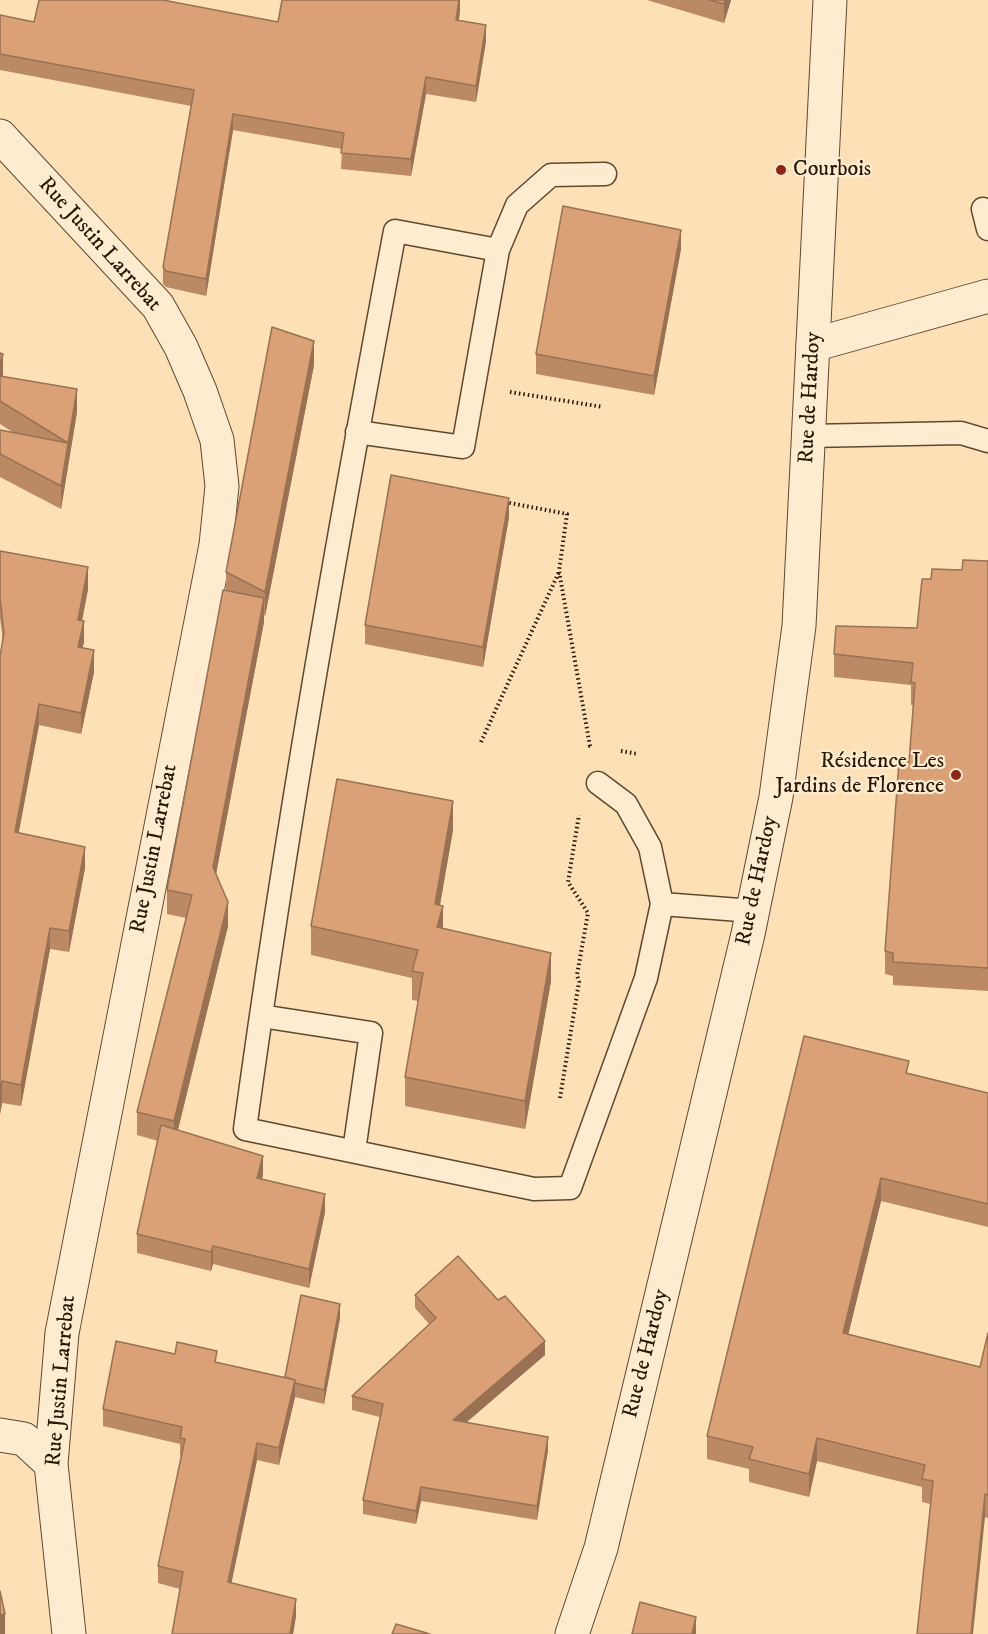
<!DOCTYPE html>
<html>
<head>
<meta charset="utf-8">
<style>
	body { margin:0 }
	canvas { display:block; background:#fde0b6 }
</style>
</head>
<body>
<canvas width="988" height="1634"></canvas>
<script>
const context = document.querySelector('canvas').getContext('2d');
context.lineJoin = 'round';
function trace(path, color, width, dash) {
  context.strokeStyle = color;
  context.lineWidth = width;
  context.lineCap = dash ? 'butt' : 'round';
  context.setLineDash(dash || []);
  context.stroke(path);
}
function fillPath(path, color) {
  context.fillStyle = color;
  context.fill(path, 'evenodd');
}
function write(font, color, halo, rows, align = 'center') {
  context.font = font + ' "IM FELL DW Pica",serif';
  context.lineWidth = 4.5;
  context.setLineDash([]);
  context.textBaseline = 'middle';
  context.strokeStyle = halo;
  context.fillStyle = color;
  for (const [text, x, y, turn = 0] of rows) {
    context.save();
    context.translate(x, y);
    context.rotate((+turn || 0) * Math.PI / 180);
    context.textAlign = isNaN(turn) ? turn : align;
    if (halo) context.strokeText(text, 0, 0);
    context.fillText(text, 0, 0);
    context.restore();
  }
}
const path = new Path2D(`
	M510,392L603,407
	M505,502L567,514L559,571L590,746H593
	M481,742L559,572
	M621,751L638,754
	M560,1098L579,982L577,975L588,913L568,882L579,815`);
const service = new Path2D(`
	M605,174L551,175L517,205L498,250L395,231C339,529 286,828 245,1129L534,1189L570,1188L646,978L662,904
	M983,209L988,229
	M357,432L463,447L498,250
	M809,436L961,433L988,441
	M598,783L626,804L650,847L662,904L753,911
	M261,1016L371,1033L354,1151`);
const minor = new Path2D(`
	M0,136L158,306L181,347L200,391L217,440L222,486L216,545L62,1333L51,1464L69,1634
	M813,345L988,296
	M0,1435L24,1439L51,1464`);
const tertiary = new Path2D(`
	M572,1634L601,1548L748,934L776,797L799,626L830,0`);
const wall = new Path2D(`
	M460,0V11L459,20L486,41L476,102L426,94L411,176L341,169L342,149L233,130L206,296L166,287L163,284V267L191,106L0,70V15L34,22L166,1L278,22Z
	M647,0H731L724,23Z
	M681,249L654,395L536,374V354Z
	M0,353L3,377L77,412L61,509L0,477V430L14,433L0,424Z
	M314,365L265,616L264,615V622L216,874L228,926L178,1130L263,1175L262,1179L325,1212L309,1288L213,1264L211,1271L137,1253V1234L158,1141L137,1135V1112L186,918L167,914V890L226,591V572Z
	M509,517L483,667L365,644V625Z
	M0,551L88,589L82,621L84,642L82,648L94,672L81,734L39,725L18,833L85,868L69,952L50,949L21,1106L2,1103L0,1114V656L3,642L0,618Z
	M988,561V991L893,985V976L885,974V951L909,762L914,705H911V685L834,677V654L917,628L962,570Z
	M453,830L440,905L443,928L551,981L525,1129L405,1106V1077L418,1001L412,1000V978L311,955V926Z
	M909,1073L988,1093V1227L881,1201L848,1335L980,1367L988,1333V1518L922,1502V1487L817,1461L809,1497L749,1482V1469L707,1459V1436Z
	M415,1295L545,1355L466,1422L548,1450L537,1520L421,1501L416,1524L363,1514V1500L380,1417L352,1410V1396L429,1324L415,1308Z
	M340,1318L324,1404L295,1397L279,1465L257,1460L231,1583L296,1616L293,1634H172L180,1589L158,1583V1566L182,1456L180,1455V1444L103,1426V1409L217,1362L285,1377Z`);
const shadedWall = new Path2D(`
	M459,0H460V11L456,36V20Z
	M725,0H731L724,23V4Z
	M486,25V41L476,102V86Z
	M426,77V94L411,176V159Z
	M233,114V130L206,296V279Z
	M681,230V249L654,395V376Z
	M314,341V365L265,616V592Z
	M3,354V377L0,392V369Z
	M77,389V412L61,509V486Z
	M509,498V517L483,667V647Z
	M88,567V589L78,641V620Z
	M264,598V622L213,890V867Z
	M84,621V642L78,668V647Z
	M94,650V672L81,734V713Z
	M39,704V725L15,853V832Z
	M453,801V830L435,933V904Z
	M85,847V868L69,952V931Z
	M228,902V926L174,1145V1121Z
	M443,906V934L437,927Z
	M50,928V949L21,1106V1085Z
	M551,953V981L525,1129V1101Z
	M2,1081V1103L0,1114V1093Z
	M263,1156V1175L257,1196V1178Z
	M881,1178V1201L843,1356V1333Z
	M325,1194V1212L309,1288V1269Z
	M213,1246V1264L211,1271V1252Z
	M340,1304V1318L324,1404V1390Z
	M545,1341V1355L453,1434V1420Z
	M295,1380V1397L279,1465V1448Z
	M548,1437V1450L537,1520V1506Z
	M817,1438V1461L809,1497V1474Z
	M257,1443V1460L228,1600V1582Z
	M421,1487V1501L416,1524V1511Z
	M985,1494V1517L973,1634H971Z
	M296,1599V1616L293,1634H290Z
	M5,1614V1634H0V1615Z
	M696,1617V1634H692Z`);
const building = new Path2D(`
	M39,0H163L278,22L282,0H459L456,20L486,25L476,86L426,77L411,159L341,153L344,133L233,114L206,279L166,271L163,267L194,90L0,54V15L34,22Z
	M709,0H725L724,4Z
	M563,206L681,230L654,376L536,354Z
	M272,327L314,341L265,592L226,572Z
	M0,353L3,354L0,369Z
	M0,376L77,389L61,486L0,454V430L68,443L0,401Z
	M391,475L509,498L483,647L365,625Z
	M0,551L88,567L78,620L84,621L78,647L94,650L81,713L39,704L15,832L85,847L69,931L50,928L21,1085L2,1081L0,1093V656L4,633L0,597Z
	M963,560L988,561V968L893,962V953L885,951L899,762H909L915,683L911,682L913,663L834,654L836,626L917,628L922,579H931L932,569L962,570Z
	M223,590L264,598L213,867L228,902L174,1121L137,1112L192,895L167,890Z
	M337,779L453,801L435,904L443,906L437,927L551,953L525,1101L405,1077L423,973L412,971L418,950L311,926Z
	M804,1036L909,1061L906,1073L988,1093V1204L881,1178L843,1333L980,1367L988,1333V1495L985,1494L971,1634H917L933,1481L922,1479L925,1465L817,1438L809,1474L749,1459L753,1447L707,1436Z
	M161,1125L263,1156L257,1178L325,1194L309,1269L213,1246L211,1252L137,1234Z
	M458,1256L498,1300L505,1296L545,1341L453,1420L548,1437L537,1506L421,1487L416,1511L363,1500L383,1404L352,1396L436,1318L415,1295Z
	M301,1295L340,1304L324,1390L295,1383V1380L285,1377Z
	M116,1341L175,1354L177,1342L217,1351L215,1362L295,1380L279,1448L257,1443L228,1582L296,1599L290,1634H172L183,1572L158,1566L185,1439L180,1438L182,1427L103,1409Z
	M0,1591L5,1614L0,1615Z
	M640,1602L696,1617L692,1634H632Z
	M396,1624L430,1634H392Z`);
const markers = [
	[781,170,6,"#8f2418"],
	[956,775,6,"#8f2418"]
];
const poiNames = [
	["Courbois",793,170],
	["Résidence Les",944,762,"right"],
	["Jardins de Florence",944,787,"right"]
];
const streetNames = [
	["Rue Justin Larrebat",99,245,48],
	["Rue de Hardoy",811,398,-87],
	["Rue Justin Larrebat",155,849,-79],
	["Rue de Hardoy",758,881,-78],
	["Rue de Hardoy",647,1354,-76],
	["Rue Justin Larrebat",62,1381,-85]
];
trace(service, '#5e492f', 25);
trace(minor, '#5e492f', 35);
trace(tertiary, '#5e492f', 35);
trace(path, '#291702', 4, [1.5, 3]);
trace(service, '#feebd0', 22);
trace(minor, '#feebd0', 33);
trace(tertiary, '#feebd0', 33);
fillPath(wall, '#bb8a65');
fillPath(shadedWall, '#997153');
fillPath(building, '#daa176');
trace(building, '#997153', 1.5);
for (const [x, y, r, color] of markers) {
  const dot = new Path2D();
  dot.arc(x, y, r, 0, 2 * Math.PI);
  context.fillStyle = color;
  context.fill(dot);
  trace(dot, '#feebd0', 2);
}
write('22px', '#291702', '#feebd0', poiNames, 'left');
write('22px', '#291702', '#feebd0', streetNames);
</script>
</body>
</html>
